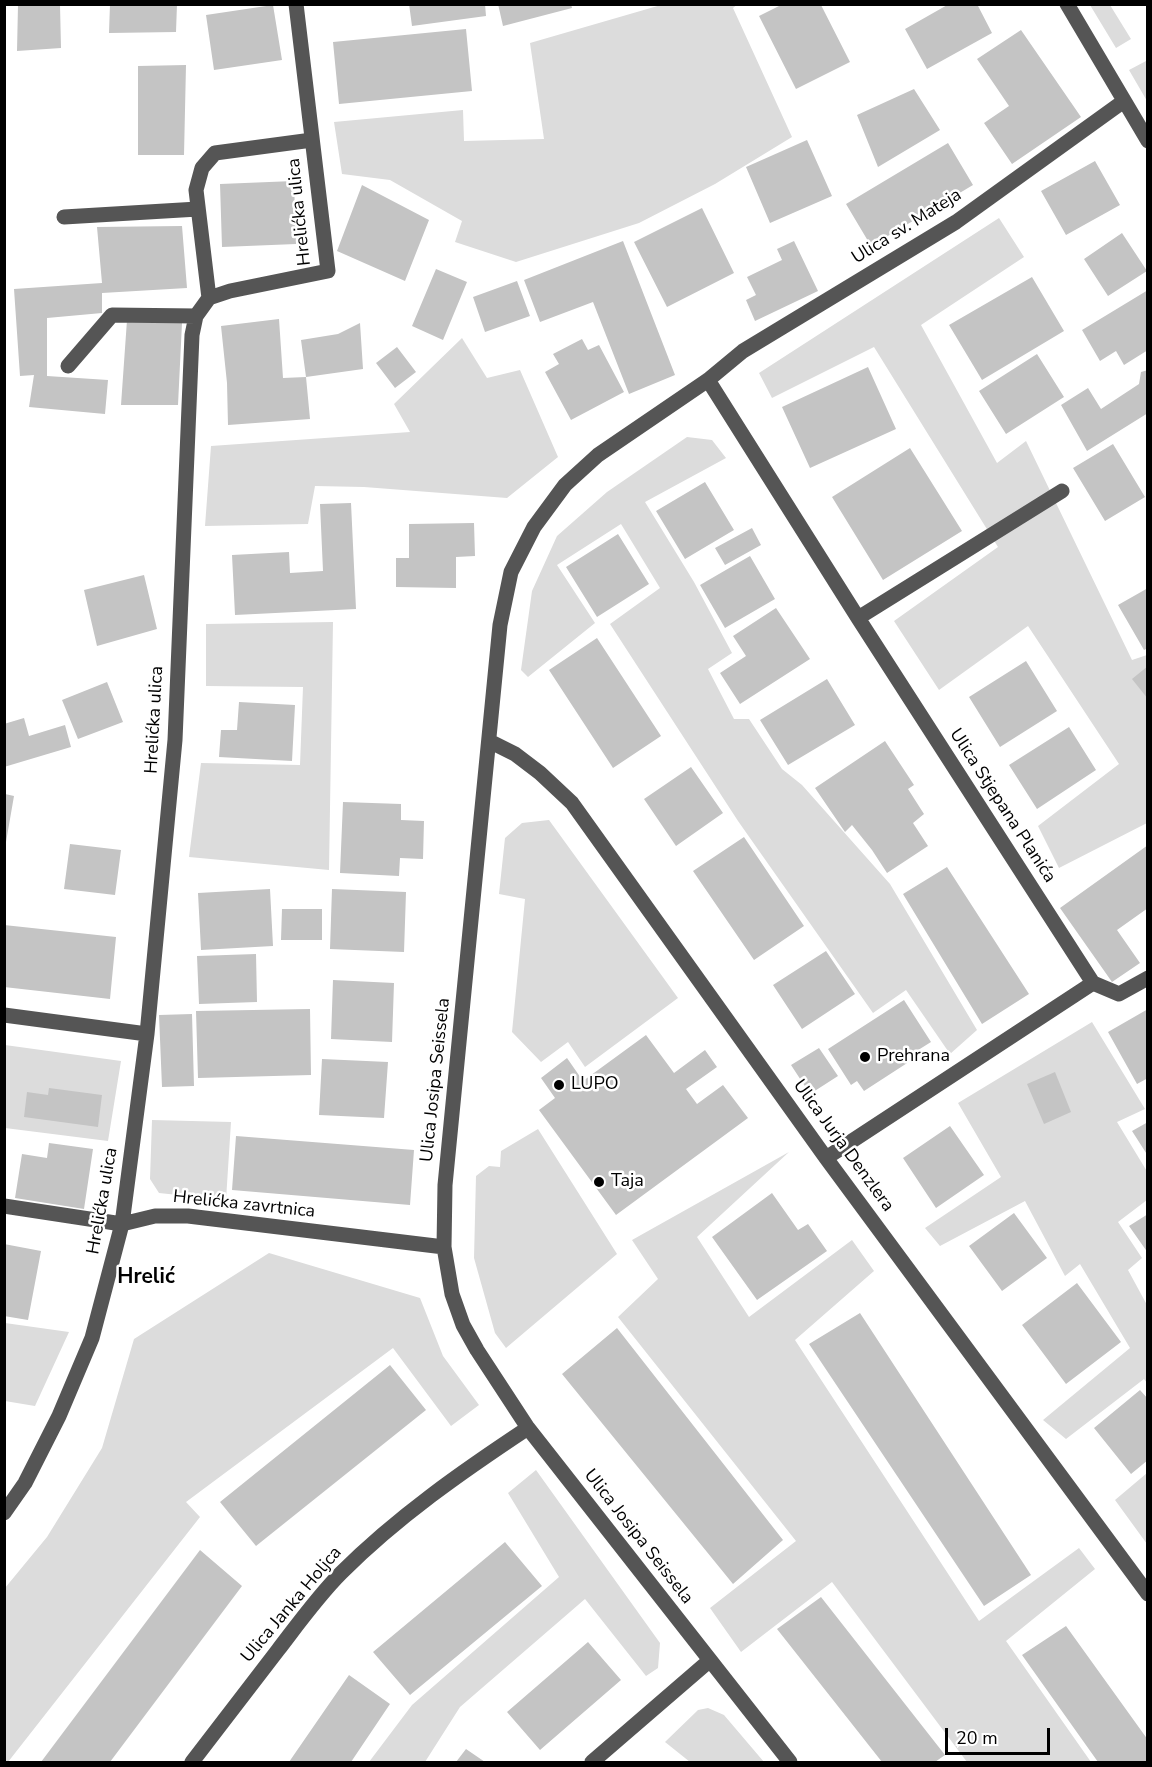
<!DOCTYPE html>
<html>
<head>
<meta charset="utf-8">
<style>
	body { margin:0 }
	#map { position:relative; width:1152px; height:1767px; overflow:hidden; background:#fff; font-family:"Nunito Sans",sans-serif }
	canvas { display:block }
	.frame { position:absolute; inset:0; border:6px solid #000; pointer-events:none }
	.scale { position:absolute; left:945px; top:1728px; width:105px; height:27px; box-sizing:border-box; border:3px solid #000; border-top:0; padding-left:8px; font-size:18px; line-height:21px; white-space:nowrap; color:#000; -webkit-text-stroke:4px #fff; paint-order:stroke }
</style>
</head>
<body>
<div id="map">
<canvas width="1152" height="1767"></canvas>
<div class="frame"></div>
<div class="scale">20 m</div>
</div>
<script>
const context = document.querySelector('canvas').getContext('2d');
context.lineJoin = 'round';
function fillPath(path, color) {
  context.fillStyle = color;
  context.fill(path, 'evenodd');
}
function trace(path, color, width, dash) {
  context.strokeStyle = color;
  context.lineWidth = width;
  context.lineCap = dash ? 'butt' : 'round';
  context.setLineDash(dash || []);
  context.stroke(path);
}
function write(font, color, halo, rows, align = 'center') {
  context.font = font + ' "Nunito Sans",sans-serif';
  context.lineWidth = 5;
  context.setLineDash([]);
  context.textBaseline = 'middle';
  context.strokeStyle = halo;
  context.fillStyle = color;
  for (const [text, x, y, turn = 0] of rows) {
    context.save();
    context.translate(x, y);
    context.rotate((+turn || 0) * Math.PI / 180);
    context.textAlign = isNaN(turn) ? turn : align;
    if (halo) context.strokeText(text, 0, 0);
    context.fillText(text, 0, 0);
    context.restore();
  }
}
const green = new Path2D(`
	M738,4L733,8L792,137L715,184L639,223L516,262L455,242L462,221L390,180L342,174L334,122L463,110L464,141L544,139L530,43L661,5Z
	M1090,5H1110L1131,39L1116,48Z
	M1146,61L1148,64L1147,101L1129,70Z
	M999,218L1024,257L921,325L997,463L1026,441L1132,660L1147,655V823L1059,868L1038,826L1119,764L1028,626L939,690L894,621L998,547L874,347L772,398L759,373Z
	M462,338L487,378L520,370L558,457L507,498L364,487L315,486L308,524L205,526L211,446L410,432L394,404Z
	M687,437L712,440L726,458L645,502L694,582L732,653L708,669L734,719H749L782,769L802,785L890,884L977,1030L950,1054L906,990L873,1013L738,821L610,624L660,588L621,524L557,565L595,623L528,677L521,670L532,591L557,536L607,492Z
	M333,622L329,870L189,857L201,763L300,765L303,687L206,686V624Z
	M549,820L678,998L585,1067L568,1042L541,1062L512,1032L525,899L499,894L505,838L522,823Z
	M1092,1022L1145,1109L1117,1122L1148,1173L1147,1200L1118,1222L1142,1258L1128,1270L1147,1305V1383L1144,1379L1066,1439L1043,1420L1130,1348L1080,1264L1065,1276L1025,1201L940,1246L925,1228L1001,1177L958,1103Z
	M5,1045L121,1061L108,1141L5,1128Z
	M152,1120L231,1122L226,1200L159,1193L150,1179Z
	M538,1129L617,1254L506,1348L495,1333L474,1258L476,1176L489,1166L500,1167L501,1151Z
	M789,1152L697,1237L749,1317L852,1240L874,1271L795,1340L979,1621L1079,1548L1095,1569L1006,1641L1091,1762H967L832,1582L741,1652L710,1608L796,1541L618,1317L658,1279L632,1240Z
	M269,1253L420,1298L443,1356L479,1405L451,1426L393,1348L186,1502L200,1517L8,1762H5V1588L47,1537L102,1448L134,1339Z
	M5,1323L69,1332L35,1406L5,1401Z
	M536,1470L660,1643L658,1668L646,1676L585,1599L460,1707L425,1762H369L412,1705L559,1577L508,1493Z
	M1147,1473V1544L1115,1500Z
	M708,1708L724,1715L764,1762H690L665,1742L698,1710Z`);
const building = new Path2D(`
	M110,4H177L176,32L109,33Z
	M409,4H485L486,16L412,26Z
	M498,4H571L572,8L503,26Z
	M949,4H977L992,33L927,69L905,29Z
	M18,5H60L61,48L17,51Z
	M273,5L282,60L214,70L206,15Z
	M781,5H821L850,62L796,89L759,16Z
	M466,29L472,91L339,104L333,42Z
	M1021,30L1081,117L1012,164L984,123L1009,106L977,59Z
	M186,65L184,155H138V66Z
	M914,89L940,130L878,167L857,115Z
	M807,140L832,196L770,223L746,167Z
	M948,143L973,185L871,246L846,204Z
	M1095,161L1120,205L1066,235L1041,191Z
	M294,181L296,244L222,247L220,184Z
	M362,185L429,220L405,281L337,251Z
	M702,208L734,273L667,307L634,242Z
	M182,226L187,288L102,293V313L47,318V376L108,380L105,414L29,407L34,375L20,376L14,289L102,283L97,227Z
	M1122,233L1147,271L1108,296L1084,259Z
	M623,241L675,375L629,394L593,302L540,322L524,280Z
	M794,241L818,291L755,321L746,300L756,295L747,277L782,260L777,249Z
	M436,269L467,282L443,340L412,326Z
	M1032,277L1064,331L982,380L949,325Z
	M517,281L530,316L485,332L473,297Z
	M1148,290V350L1124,365L1116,351L1100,361L1082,330Z
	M279,319L283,378L306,377L310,419L228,425L227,383L221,326Z
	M127,320L182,323L178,405H121Z
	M360,323L363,369L306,377L301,340L338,334Z
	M582,339L588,350L599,345L624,392L571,420L545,372L559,364L553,354Z
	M397,347L416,372L395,388L376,363Z
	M1037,354L1064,397L1006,434L979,391Z
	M868,367L896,429L810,468L782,407Z
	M1148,370V413L1087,451L1061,405L1088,388L1101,409L1139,384L1141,372Z
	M1113,444L1145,497L1105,521L1073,468Z
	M910,448L962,531L883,580L832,497Z
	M705,482L734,530L685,559L656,511Z
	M351,503L356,609L235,615L232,555L289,552L290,573L323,571L320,504Z
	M474,523L475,556L456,557V588L396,587V558H409V524Z
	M752,528L761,545L725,565L715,548Z
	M618,534L649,584L597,617L566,567Z
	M750,556L775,599L725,628L700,585Z
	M144,575L157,629L97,646L84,590Z
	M1148,588V648L1144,650L1118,605Z
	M776,608L810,659L740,704L720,673L746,656L733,636Z
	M597,638L661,736L613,768L549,670Z
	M1026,661L1057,711L1000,747L969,697Z
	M1148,666V699L1132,679Z
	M827,679L855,725L788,765L760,720Z
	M107,682L123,722L78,739L62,700Z
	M239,702L295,705L292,761L219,757L221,730H237Z
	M24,718L29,736L65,725L71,747L4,767V724Z
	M1069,727L1096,770L1037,809L1009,765Z
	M885,741L914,785L908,789L924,814L913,823L928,846L887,873L872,850L852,825L845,832L815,788Z
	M691,767L723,813L676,846L644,799Z
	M5,794L14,796L6,842H5Z
	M343,802L401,804V820L424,821L423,859L400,858L399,876L340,873Z
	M744,837L804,926L754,960L693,871Z
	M70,844L121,850L115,895L64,889Z
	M1148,845V908L1117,930L1140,963L1112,982L1060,908Z
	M947,867L1029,994L982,1024L903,894Z
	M270,889L273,946L201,950L198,893Z
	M332,889L406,892L404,952L330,949Z
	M282,909H322V940H281Z
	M4,925L116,937L110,999L4,987Z
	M826,951L855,994L802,1029L773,985Z
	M256,954L257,1002L199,1004L197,956Z
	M333,980L394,983L392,1042L331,1039Z
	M904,1000L931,1042L915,1052L918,1056L864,1091L857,1081L851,1085L828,1049Z
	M310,1009L311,1075L198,1078L196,1011Z
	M1148,1009V1078L1137,1084L1108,1032Z
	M192,1014L194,1086L162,1087L159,1015Z
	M646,1035L674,1073L705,1050L717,1067L686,1089L697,1104L723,1085L748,1118L616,1215L539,1110L555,1098L541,1078L567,1058L583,1081Z
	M819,1048L838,1076L810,1094L791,1065Z
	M322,1059L388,1062L384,1118L319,1115Z
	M1055,1072L1071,1112L1044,1124L1027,1084Z
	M49,1088L102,1095L98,1127L24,1117L27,1092L48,1095Z
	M1148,1122V1156L1132,1131Z
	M950,1126L984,1175L936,1208L903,1158Z
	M236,1136L414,1150L410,1205L232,1190Z
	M49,1143L93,1149L84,1209L15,1198L22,1154L47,1158Z
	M772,1193L798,1230L808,1224L827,1251L757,1300L712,1237Z
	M1014,1213L1047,1258L1002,1291L969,1246Z
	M1148,1214V1253L1129,1226Z
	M4,1244L41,1251L28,1320L4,1316Z
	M1077,1283L1121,1342L1066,1384L1022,1325Z
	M860,1313L1031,1575L984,1606L809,1344Z
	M617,1328L783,1540L733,1584L562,1374Z
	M390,1365L426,1410L256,1546L220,1502Z
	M1140,1390L1148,1399V1460L1131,1474L1094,1428Z
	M505,1542L542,1586L410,1695L373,1652Z
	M200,1550L242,1586L110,1762H41Z
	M821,1597L945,1755L935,1762H882L777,1629Z
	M1066,1626L1148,1740V1762H1098L1022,1655Z
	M588,1642L621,1680L540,1750L507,1712Z
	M349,1675L390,1704L351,1762H289Z
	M466,1749L485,1762H456Z`);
const minor = new Path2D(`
	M1067,4L1148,141
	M64,217L198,209
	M209,298L196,190L202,168L215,153L312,140
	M68,366L112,315L196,316
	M708,380L858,618L1093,983
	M858,618L1062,491
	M489,741L515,754L540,773L572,803L826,1158L1148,1594
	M1093,983L1119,994L1148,978
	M4,1015L147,1034
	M826,1158L1093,983
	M4,1206L122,1224L155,1216H188L444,1247
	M4,1513L25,1483L59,1416L92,1338L122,1224L147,1034L175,740L192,335L196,316L209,298L230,291L328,271L296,4
	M192,1762C220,1725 249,1688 278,1650C298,1624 318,1596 341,1573C397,1517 463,1471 528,1428
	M592,1762L709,1661
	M790,1762L528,1428L477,1350L463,1325L452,1294L444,1247L445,1185L500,625L511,572L534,527L565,485L598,455L708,380L743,351L956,222L1124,101`);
const markers = [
	[865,1057,6,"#000"],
	[559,1085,6,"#000"],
	[599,1182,6,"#000"]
];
const streetNames = [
	["Hrelićka ulica",300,212,-96],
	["Ulica sv. Mateja",907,227,-32],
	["Hrelićka ulica",155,720,-87],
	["Ulica Stjepana Planića",1002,806,57],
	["Ulica Josipa Seissela",436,1080,-84],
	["Ulica Jurja Denzlera",843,1146,54],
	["Hrelićka ulica",103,1201,-80],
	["Hrelićka zavrtnica",244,1205,6],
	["Ulica Josipa Seissela",638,1537,52],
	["Ulica Janka Holjca",292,1605,-50]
];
const poiNames = [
	["Prehrana",877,1057],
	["LUPO",571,1085],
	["Taja",611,1182]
];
const quarterNames = [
	["Hrelić",146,1278]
];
fillPath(green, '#dcdcdc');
fillPath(building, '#c4c4c4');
trace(minor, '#555', 15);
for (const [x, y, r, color] of markers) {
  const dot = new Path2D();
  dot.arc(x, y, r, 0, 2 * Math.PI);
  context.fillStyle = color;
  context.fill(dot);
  trace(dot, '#fff', 2);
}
write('18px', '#000', '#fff', streetNames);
write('18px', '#000', '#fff', poiNames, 'left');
write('bold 21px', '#000', '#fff', quarterNames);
</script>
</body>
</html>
